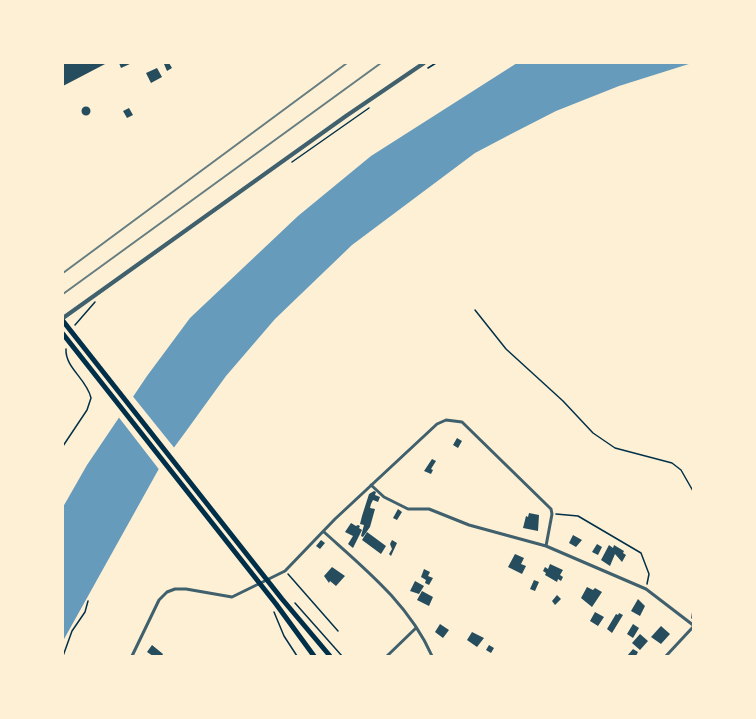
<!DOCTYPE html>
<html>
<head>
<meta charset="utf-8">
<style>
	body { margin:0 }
	#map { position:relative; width:756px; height:719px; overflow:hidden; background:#fdf0d5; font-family:"Public Sans",sans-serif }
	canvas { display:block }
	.frame { position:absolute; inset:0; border:64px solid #fdf0d5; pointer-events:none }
</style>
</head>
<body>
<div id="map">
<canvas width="756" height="719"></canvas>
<div class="frame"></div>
</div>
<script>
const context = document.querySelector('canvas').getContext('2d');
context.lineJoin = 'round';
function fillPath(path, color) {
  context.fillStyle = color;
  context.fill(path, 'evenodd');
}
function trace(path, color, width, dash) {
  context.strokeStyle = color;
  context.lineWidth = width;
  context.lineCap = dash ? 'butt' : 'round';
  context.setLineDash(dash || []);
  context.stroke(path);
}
const water = new Path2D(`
	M517,63H692L619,86L556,111L513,133L475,153L352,245L275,319L226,376L184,434L161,465L63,641V507L87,465L147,376L190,318L298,216L371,156Z`);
const pier = new Path2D(`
	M131,394L176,450L161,472L117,415Z`);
const building = new Path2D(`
	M63,63H107L63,86Z
	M119,63H132L121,68Z
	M169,63L172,68L167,71L164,64Z
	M157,68L162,77L151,83L146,73Z
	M81.5 111a4.5 4.5 0 1 1 9 0a4.5 4.5 0 1 1-9 0Z
	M129,108L133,115L127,118L123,111Z
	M457,438L462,441L458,448L453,445Z
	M432,459L436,461L431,469L433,470L431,474L424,471Z
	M374,491L376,492L375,495L380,497L378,502L373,500L371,504L370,508L375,509L370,527L363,537L361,536L364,525L360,524L362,516L369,494Z
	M398,509L402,512L397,520L393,518Z
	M529,513L539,515L538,531L523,528L526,516L528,517Z
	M351,523L356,526L358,525L360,526L359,528L362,530L353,548L348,544L353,536L345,532Z
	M367,532L386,546L381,554L362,540Z
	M573,535L582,540L576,547L569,543Z
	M321,540L325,543L320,549L316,546Z
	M392,540L397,543L391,556L389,554L392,549L390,544Z
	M597,544L602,547L598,555L592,552Z
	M609,545L613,548L614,545L624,551L623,553L626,555L622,562L615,554L610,566L601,560Z
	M515,554L524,558L521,564L526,566L522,574L508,567Z
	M550,564L563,570L560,575L563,577L561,581L558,579L557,582L545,575L546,573L543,571L545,567L548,569Z
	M332,567L345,576L336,586L330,581L329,583L324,576Z
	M424,569L430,572L428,576L433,578L429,585L425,583L426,580L421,577Z
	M534,580L539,582L535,591L530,589Z
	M415,581L424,586L419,594L410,591Z
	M587,587L593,590L595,588L602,592L592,607L581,598Z
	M422,591L433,597L429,606L417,600Z
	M557,595L561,599L555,605L552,601Z
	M638,599L645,606L640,616L631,611Z
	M595,612L604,617L598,626L590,621Z
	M619,613L623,615L612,633L607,629L616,614L618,615Z
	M440,624L449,630L443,638L435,632Z
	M633,624L639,628L633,638L627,634Z
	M661,626L670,634L661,644L651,637Z
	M472,632L484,638L477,647L467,640Z
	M640,634L648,641L640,650L632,643Z
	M152,645L163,654L162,656H153L147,652Z
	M489,645L494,648L491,653L486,650Z
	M633,649L638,652L636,656H627Z`);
const path = new Path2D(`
	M428,68L436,63
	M292,162L369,108
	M475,310L506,349L563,401L593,433L615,448L672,463L681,470L693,491
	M75,325L95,302
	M63,446L87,410L91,398C87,379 65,368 66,349
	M556,514L578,516L641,553L649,574L647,584
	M288,574L338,631
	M295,603L342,656
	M274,612L284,636L297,656
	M692,618L693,610
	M63,656L72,631L85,612L88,601`);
const minor = new Path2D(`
	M371,485L384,497L408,509H429L469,525L546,546L646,589L693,625
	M324,532C365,569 409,604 432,656
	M132,656L159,600L167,592L175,589H186L232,597L285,571L335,519L437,424L446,420L462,422L551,509L552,514L546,546
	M387,656L416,628
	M666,656L693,627`);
const tertiary = new Path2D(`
	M63,318L346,116L424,63`);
const trunk = new Path2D(`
	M63,321L282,599L330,656
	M63,334L276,604L314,656`);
const rail = new Path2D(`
	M63,273L347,63
	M63,294L381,63`);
fillPath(water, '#669bbc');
fillPath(pier, '#fdf0d5');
fillPath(building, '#264d5e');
trace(path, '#003049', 1.5);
trace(minor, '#3f606c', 3);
trace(tertiary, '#3f606c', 4);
trace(trunk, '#003049', 5);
trace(rail, '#657d81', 2);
</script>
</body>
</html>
